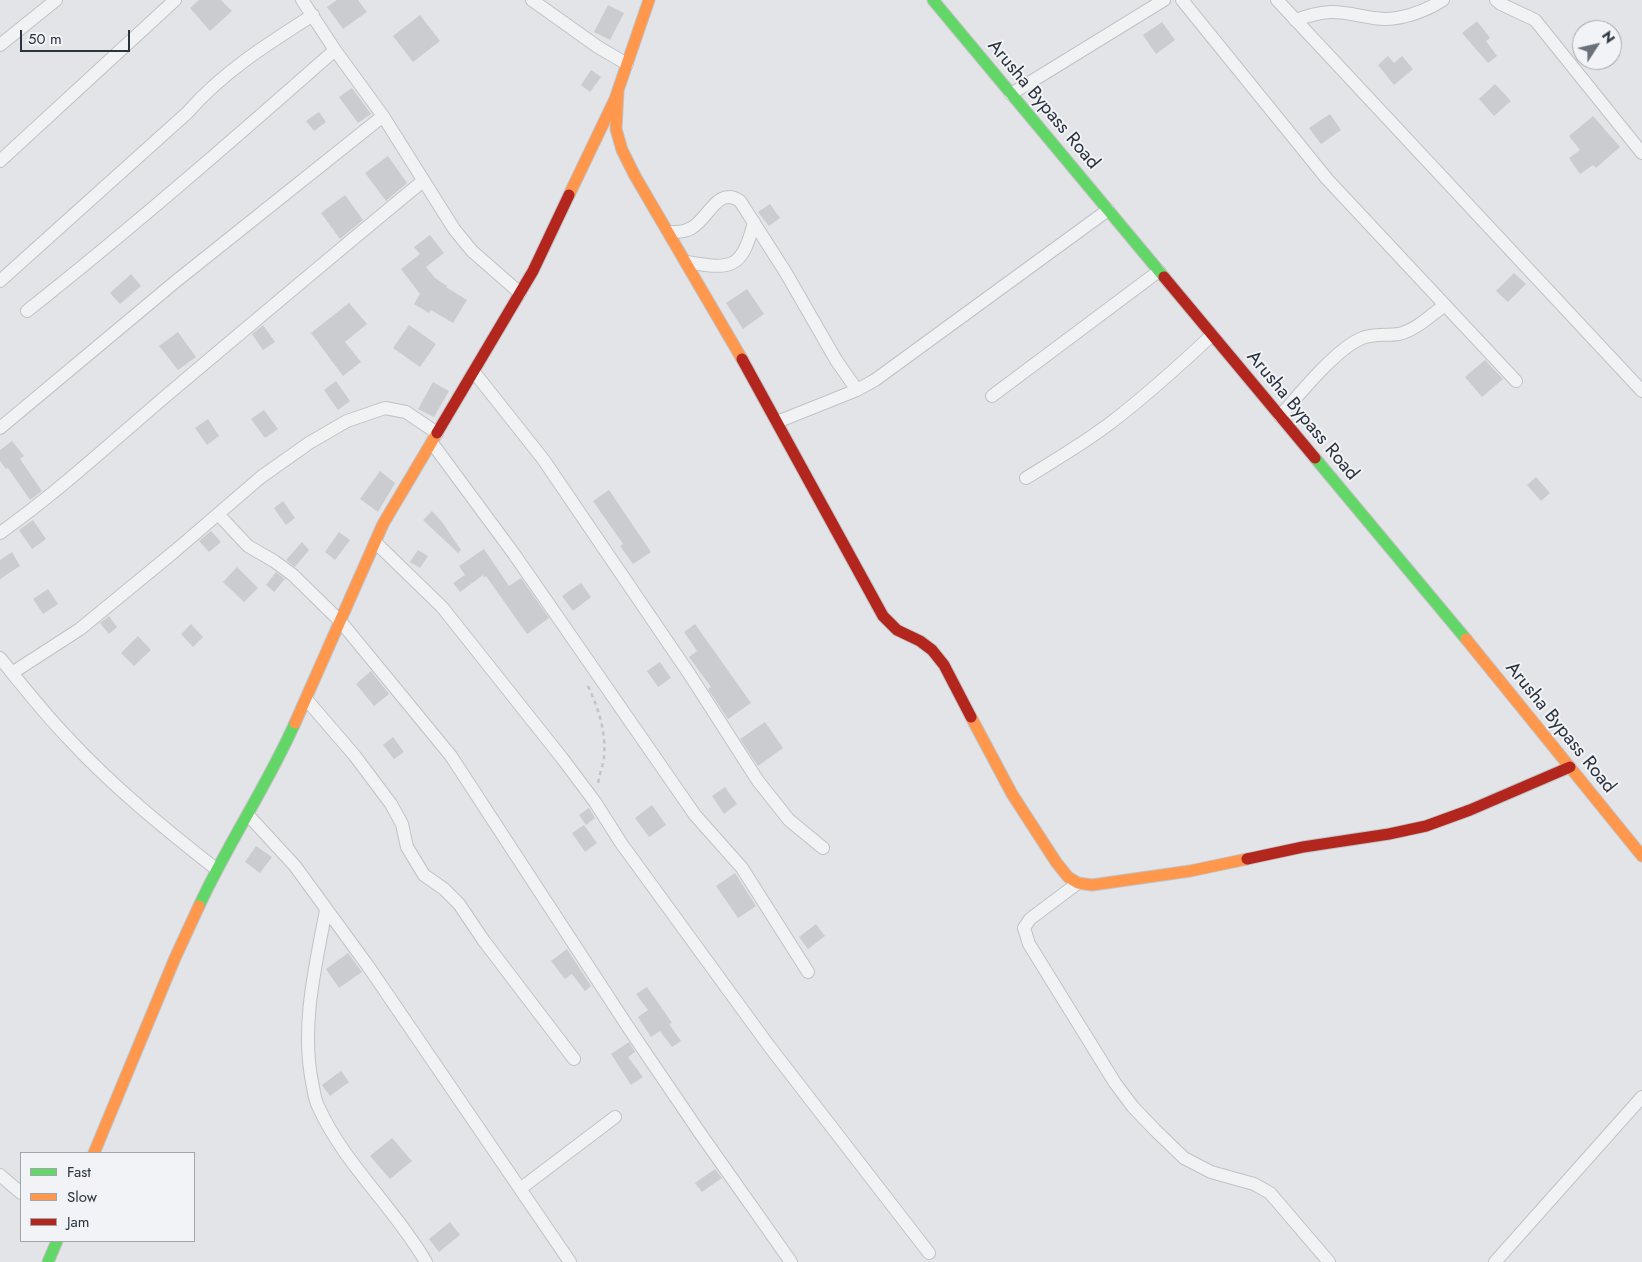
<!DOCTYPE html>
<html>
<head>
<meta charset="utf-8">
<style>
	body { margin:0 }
	#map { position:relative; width:1642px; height:1262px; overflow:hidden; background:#e2e4e7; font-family:Jost,sans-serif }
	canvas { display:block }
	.legend { position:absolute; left:20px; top:1152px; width:175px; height:90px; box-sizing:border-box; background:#f1f3f6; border:1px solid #a2a6ac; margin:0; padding:6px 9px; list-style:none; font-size:15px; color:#2b333e }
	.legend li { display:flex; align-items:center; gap:10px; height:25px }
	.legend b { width:25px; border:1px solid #a2a6ac }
	.north { position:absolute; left:1572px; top:20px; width:50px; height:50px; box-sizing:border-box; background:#f1f3f6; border:1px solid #a2a6ac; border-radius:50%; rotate:55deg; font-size:14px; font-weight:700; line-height:20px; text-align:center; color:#2b333e }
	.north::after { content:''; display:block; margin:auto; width:18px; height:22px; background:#6b7179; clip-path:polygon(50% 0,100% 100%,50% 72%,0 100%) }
	.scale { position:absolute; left:20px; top:30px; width:110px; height:22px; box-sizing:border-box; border:2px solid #2b333e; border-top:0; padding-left:6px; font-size:15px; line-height:18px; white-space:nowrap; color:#2b333e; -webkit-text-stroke:4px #f1f3f6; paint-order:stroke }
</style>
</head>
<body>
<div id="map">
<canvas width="1642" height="1262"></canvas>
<ul class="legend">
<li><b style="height:6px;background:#63d668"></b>Fast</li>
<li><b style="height:6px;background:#ff974d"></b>Slow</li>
<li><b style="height:6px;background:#b3261e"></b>Jam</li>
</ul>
<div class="north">N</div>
<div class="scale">50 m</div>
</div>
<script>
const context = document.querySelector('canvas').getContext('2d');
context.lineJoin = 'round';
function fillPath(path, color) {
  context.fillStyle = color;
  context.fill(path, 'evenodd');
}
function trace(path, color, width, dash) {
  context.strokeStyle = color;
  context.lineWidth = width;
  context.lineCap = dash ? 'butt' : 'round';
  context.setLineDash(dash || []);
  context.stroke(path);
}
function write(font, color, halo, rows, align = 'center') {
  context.font = font + ' Jost,sans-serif';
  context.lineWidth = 4;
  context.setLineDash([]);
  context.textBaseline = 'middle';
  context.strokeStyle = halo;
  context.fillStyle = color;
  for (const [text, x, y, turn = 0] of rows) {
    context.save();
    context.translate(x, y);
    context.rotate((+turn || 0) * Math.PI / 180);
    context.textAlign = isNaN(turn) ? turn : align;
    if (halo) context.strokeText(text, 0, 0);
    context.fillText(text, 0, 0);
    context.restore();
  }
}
const building = new Path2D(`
	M199,0H221L232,11L210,31L190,8Z
	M337,0H358L367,12L343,29L327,7Z
	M608,5L624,13L610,40L594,32Z
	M420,15L440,41L413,62L393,36Z
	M1477,21L1490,38L1486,41L1497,56L1488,63L1462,33Z
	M1162,22L1175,40L1156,54L1143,35Z
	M1388,56L1394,63L1402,56L1413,69L1394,85L1378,65Z
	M591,70L601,77L590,92L581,85Z
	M1495,84L1511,101L1494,116L1479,99Z
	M352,88L371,114L358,123L339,97Z
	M319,112L326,122L314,131L306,121Z
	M1330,114L1341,130L1321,144L1309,128Z
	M1593,116L1620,147L1596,168L1593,165L1580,174L1569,158L1580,150L1569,136Z
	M388,156L407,183L386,201L365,173Z
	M345,195L363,220L340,239L321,213Z
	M770,204L780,218L769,226L758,212Z
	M430,235L444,253L426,267L435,278L447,286L446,287L467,300L453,323L431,310L429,313L414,304L420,294L401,269L420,254L414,247Z
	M1514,273L1526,284L1508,302L1496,291Z
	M131,274L141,286L120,304L110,293Z
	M747,289L764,314L743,329L726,303Z
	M349,303L367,324L345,342L361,362L343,376L311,333Z
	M263,325L275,342L263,350L252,334Z
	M409,325L436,344L420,367L393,348Z
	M178,332L196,357L178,370L159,346Z
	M1485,360L1503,379L1482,397L1465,377Z
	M336,381L350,401L338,410L324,390Z
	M433,382L449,391L434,417L418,409Z
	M264,410L278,429L265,438L251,419Z
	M208,419L219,436L207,445L195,428Z
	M12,441L24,456L20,459L42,491L30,500L8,468L6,469L0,461V450Z
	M380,471L395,483L378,512L360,499Z
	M1536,477L1550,493L1541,501L1527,485Z
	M609,490L651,552L633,564L620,546L623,544L593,501Z
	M283,501L295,518L286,525L274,508Z
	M432,511L442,522L461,550L458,553L423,520Z
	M33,520L46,539L32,549L19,530Z
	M211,531L221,542L209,552L199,541Z
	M339,532L350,540L335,560L325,552Z
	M302,542L309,550L295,567L286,560Z
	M484,549L509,586L521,578L549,618L527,634L486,576L484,578L483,575L460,592L453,583L465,575L459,566Z
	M418,550L428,556L420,568L410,562Z
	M12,552L20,566L0,579V560Z
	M237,567L258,588L244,602L223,582Z
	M276,572L285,579L274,592L266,585Z
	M581,583L591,597L573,611L562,596Z
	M48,589L58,604L43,614L33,599Z
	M109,616L117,627L109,634L100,623Z
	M191,624L203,637L193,647L181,634Z
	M695,624L751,703L728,719L708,689L711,687L689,657L697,651L684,632Z
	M138,636L151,650L134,666L121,653Z
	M660,662L671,678L658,687L647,671Z
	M371,671L389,694L374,706L356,684Z
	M765,722L783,748L758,766L740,739Z
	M393,737L404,752L394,759L383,745Z
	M725,787L737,804L724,814L712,796Z
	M652,805L666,825L649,837L635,818Z
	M589,808L595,818L586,825L579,815Z
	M584,825L597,843L585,852L572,833Z
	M256,846L272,857L260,873L245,862Z
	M735,873L756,906L738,918L716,886Z
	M816,924L825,936L808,949L799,937Z
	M567,949L591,986L585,991L572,974L565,979L551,961Z
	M348,953L362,972L339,988L326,969Z
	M647,987L672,1023L669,1024L681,1041L672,1047L660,1031L651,1037L638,1017L648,1010L636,994Z
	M629,1042L635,1052L628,1057L643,1077L631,1085L611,1054Z
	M341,1071L349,1082L330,1096L322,1085Z
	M392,1138L412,1161L390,1179L370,1156Z
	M715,1169L722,1178L702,1192L695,1183Z
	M450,1222L460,1235L439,1252L429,1239Z`);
const path = new Path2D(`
	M588,686C599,710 606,731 604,757C603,766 599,775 598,784`);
const street = new Path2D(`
	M302,0L335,50L383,116L454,229L472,251L520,293
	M532,0L598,47L627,64
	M1182,0L1327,179L1516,381
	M1277,0L1642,391
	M1496,0L1501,4L1535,20L1642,153
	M1295,20C1307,16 1319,12 1332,12C1346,12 1360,16 1374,18C1397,22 1424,12 1443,0
	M0,45L56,0
	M1011,94L1164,0
	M0,161L175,0
	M670,232C678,232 686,232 693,227C709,217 718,186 740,201L786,273L836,360L857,390
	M687,262C732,270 742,269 754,222
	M0,281L187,113C224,71 266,45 313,15
	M27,311C133,227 234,139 335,50
	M474,372L543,459L690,675L758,781L789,820L823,848
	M992,396L1159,271
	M1280,416C1300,394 1334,351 1360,339C1373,333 1386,336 1399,334C1416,330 1431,315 1445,305
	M777,422L857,390L875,380L1108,210
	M0,428L175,282L383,116
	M432,443L514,554L695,815L742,868L808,972
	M1026,478C1055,460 1086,442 1113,421C1148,394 1180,365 1212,335
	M218,514L248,546L274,561L293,575L341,622L451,756L630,1030L700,1133L791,1262
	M0,533C61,490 116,438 173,390C256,320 339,250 423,181
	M376,543L442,607L562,758L595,802L621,843L769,1046L929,1253
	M0,658C22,685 43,712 67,737C112,786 164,828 216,869
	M12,673L80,629L175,551L261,477L309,443L347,421L385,408L406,412L437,433
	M306,699L355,756L391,804L402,824L407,847L424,875L444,889L459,904L484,941L574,1059
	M248,815L295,866L368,966L570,1262
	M1078,883L1030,919L1024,928L1029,944L1115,1083L1133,1107L1155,1130L1184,1158L1211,1172L1254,1184L1270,1193L1329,1262
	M326,910C315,968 300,1029 313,1087C314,1093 315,1100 318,1106C344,1164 394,1207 426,1262
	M0,1175L21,1193
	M520,1189L615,1117
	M1495,1262L1642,1097`);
const fast = new Path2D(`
	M933,0L1164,277
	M1315,458L1466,639
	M199,906C228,843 267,786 295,723
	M48,1262L57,1241`);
const slow = new Path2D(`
	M618,91L616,129L622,150L635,176L742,359
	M569,195L615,99L649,0
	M1466,639L1642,856
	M971,717L1012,794L1056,862L1068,877L1078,883L1092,885L1190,871L1247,859
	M295,723L383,524L437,433
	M94,1153L175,958L199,906`);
const jam = new Path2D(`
	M1164,277L1315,458
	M742,359L883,616L897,630L920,641L932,650L944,665L971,717
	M437,433L533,271L569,195
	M1247,859L1303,847L1389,834L1426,826L1470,810L1570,767`);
const streetNames = [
	["Arusha Bypass Road",1043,105,50],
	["Arusha Bypass Road",1302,416,50],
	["Arusha Bypass Road",1560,728,51]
];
fillPath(building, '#cbcccf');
trace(street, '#c1c2c5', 14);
trace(fast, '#c1c2c5', 13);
trace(slow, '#c1c2c5', 13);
trace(jam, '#c1c2c5', 13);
trace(path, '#c2c5c7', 2.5, [4, 4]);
trace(street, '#f1f2f4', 12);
trace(fast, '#63d668', 11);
trace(slow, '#ff974d', 11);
trace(jam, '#b3261e', 11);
write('19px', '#2b333e', '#f1f3f6', streetNames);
</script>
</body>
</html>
